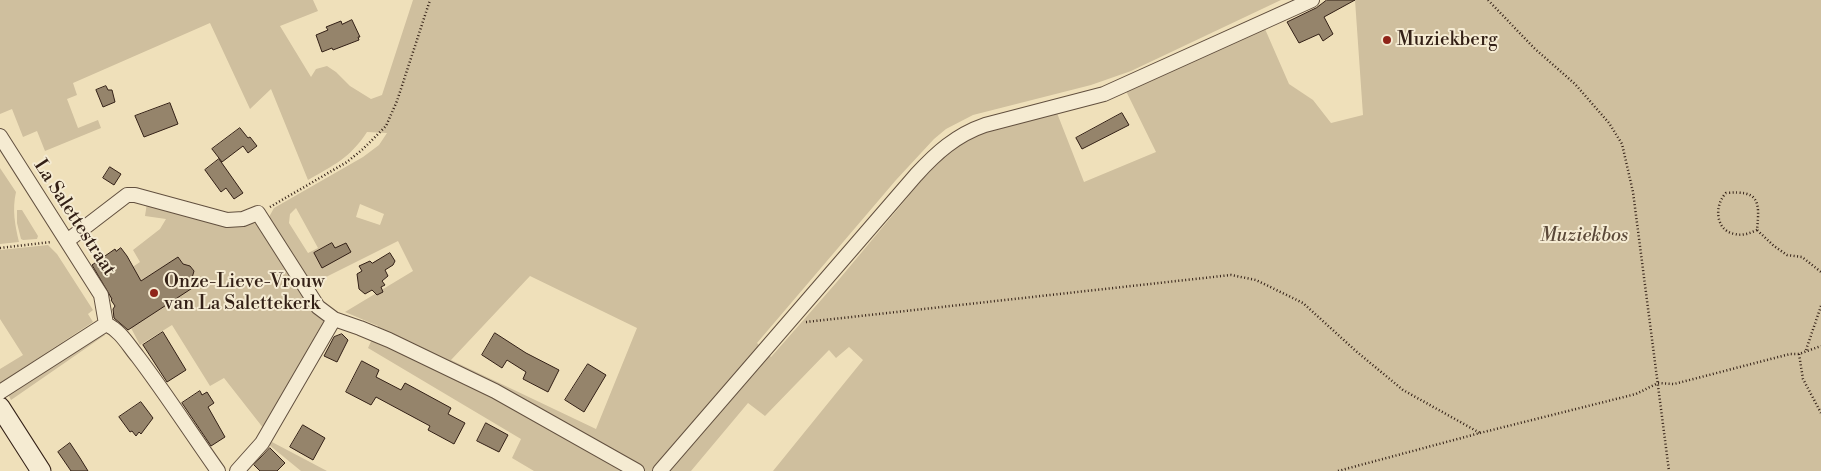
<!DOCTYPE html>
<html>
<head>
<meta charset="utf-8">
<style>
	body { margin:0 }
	canvas { display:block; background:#efe0ba }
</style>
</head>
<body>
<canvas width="1821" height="471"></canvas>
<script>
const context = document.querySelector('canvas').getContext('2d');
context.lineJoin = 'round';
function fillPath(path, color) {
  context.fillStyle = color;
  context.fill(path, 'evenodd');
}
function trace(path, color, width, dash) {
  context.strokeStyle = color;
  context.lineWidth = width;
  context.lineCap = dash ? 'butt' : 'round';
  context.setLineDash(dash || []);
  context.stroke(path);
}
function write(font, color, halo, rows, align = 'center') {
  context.font = font + ' "Libre Bodoni",serif';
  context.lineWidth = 4;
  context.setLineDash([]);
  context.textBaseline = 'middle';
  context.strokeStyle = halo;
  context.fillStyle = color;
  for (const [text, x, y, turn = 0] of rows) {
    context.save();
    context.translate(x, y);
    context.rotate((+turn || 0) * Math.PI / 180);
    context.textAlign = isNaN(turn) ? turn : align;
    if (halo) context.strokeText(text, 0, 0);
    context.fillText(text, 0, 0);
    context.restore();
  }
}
const green = new Path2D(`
	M0,0H313L318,11L280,26L311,77L316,69L327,66L336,72L350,86L371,99L382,95L413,0H1281L1131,71L1091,85L973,115L946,129L934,139L896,180L757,343L771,357L836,283L937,162L973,134L1057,113L1084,182L1156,152L1126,91L1265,29L1289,84L1313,100L1331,123L1363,115L1355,0H1821V471H773L863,360L849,347L836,358L829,350L765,416L748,403L691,471H534L512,458L521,439L368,348L378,326L345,312L413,271L398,241L312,284L269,217L274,208L363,157L379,145L387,133L367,132C350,158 334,165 308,180L271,89L250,109L210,23L73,83L77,95L67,99L78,128L98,120L101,128L45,151L37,131L23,137L12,109L0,114ZM360,204L384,214L380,225L356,217ZM296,208L318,248L308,253L289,223L290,214ZM530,276L637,328L596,429L451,360Z
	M0,168L16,192C12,210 15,225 19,242L0,244Z
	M147,203L250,221L260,226L278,255L325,321L264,429L224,378L210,386L172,325L140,345L131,328H129L196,286L192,278L194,271L190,266L183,264L178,257L111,300L103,287L140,262L133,250L160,229L166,219L145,216Z
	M17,210H22L38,236L37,239L23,240L21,239L17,223Z
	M48,245L57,254L93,310L88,314L93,322L0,383V369L23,355L0,319V250Z
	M102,330L105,335L11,400L8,394Z
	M272,442L327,471H301L268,444Z`);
const building = new Path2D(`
	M1327,0H1355L1324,17L1333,34L1323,41L1319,34L1299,43L1287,22L1316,8Z
	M352,20L360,37H358L359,40L333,50L332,48L322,52L316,35L328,30L326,27L341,21L342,24Z
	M106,86L108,90H112L115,102L103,107L96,90Z
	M170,103L178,124L144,137L135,116Z
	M1122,113L1129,125L1082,149L1076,138Z
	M240,128L248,138L250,137L257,146L248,153L243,146L222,162L212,149Z
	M219,159L243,193L234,199L226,188L221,192L205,170Z
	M110,167L121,174L114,185L103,178Z
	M332,243L335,248L346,243L351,252L322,268L314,253Z
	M121,248L127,256L141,281L178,257L183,264L190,266L194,271L192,278L197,285L128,330L114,318L113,309L115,306L111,300L112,299L92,265L115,249L116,251Z
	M390,253L395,261L393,265L385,270L388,276L382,281L385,285L381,287L383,292L377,295L372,290L365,294L359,289L357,274L362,271L359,266L370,261L372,263Z
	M163,332L186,370L167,382L143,345Z
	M495,333L526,353L559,370L548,392L523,379L526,372L507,360L502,368L482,355Z
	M342,334L348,340L337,362L324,356L334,337Z
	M362,361L379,370L376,377L401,390L405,383L451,408L448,414L465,423L454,444L428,430L430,426L376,397L371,405L346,392Z
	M588,364L606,375L584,412L565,400Z
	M200,391L202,395L207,392L214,403L208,407L225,437L211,446L182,403Z
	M141,402L153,418L141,434L139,432L136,436L132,431L130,432L119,417Z
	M486,423L508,435L499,452L477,441Z
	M303,425L325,438L313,460L290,447Z
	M70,443L80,458L88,471H71L58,452Z
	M270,448L285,463L277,471H260L254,465Z`);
const path = new Path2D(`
	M1488,0L1534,48L1575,84L1609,123L1622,144L1633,192L1669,471
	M270,207L347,162L363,149L386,126L397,101L430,0
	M1757,230C1750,233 1743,236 1735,234C1715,231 1714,205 1726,193C1759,190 1760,201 1757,230L1774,246L1787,255L1802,257L1821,272
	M0,248L51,242
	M806,322L1231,275L1256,280L1303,303L1357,352L1403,390L1480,433
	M1806,350L1821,306
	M1799,354L1803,379L1821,413
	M1338,471L1480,433L1636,394L1658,383L1674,384L1790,354H1799L1821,346`);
const minor = new Path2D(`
	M0,136L101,295L106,324
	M67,241L127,195H135L227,220L243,219L258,213L318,307L334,319L360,328L389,340L495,391L637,471
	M106,324C121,331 128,345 138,357C166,394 191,433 218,471
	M0,392L106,324
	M237,471L262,443L334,319
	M660,471L916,175C936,153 956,135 985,125L1104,94L1312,0`);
const secondary = new Path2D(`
	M0,407L41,471`);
const markers = [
	[1387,40,5,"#8f2418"],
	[154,293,5,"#8f2418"]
];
const poiNames = [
	["Muziekberg",1397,40],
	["Onze-Lieve-Vrouw",164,282],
	["van La Salettekerk",164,304]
];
const streetNames = [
	["La Salettestraat",74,218,57]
];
const parkNames = [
	["Muziekbos",1584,236]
];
fillPath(green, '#cfbf9e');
fillPath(building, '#95846b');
trace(building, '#332016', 1);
trace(minor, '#62503f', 16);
trace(secondary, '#332016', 21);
trace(path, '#332016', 2.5, [1, 2.5]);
trace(minor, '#f5ebd2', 14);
trace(secondary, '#f5ebd2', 19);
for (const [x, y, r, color] of markers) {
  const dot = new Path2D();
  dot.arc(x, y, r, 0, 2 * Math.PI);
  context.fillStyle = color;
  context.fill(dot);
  trace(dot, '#f5ebd2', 2);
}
write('19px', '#332016', '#f5ebd2', poiNames, 'left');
write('19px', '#332016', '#f5ebd2', streetNames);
write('italic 19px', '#5a4838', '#f5ebd2', parkNames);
</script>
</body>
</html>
